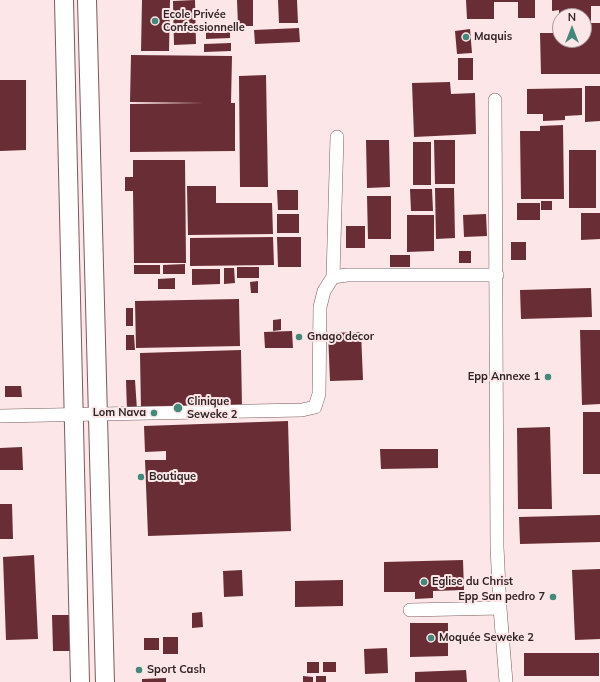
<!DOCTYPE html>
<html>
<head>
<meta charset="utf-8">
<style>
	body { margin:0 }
	#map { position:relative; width:600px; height:682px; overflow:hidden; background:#fce6e7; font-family:Mulish,sans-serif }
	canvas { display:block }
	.north { position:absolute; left:552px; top:8px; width:40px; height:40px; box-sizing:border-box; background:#fce6e7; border:1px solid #ab9899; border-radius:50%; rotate:0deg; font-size:11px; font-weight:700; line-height:16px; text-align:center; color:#312425 }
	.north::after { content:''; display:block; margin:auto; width:14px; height:18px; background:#44877b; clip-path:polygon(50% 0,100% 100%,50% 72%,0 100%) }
</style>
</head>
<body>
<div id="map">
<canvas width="600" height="682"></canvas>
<div class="north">N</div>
</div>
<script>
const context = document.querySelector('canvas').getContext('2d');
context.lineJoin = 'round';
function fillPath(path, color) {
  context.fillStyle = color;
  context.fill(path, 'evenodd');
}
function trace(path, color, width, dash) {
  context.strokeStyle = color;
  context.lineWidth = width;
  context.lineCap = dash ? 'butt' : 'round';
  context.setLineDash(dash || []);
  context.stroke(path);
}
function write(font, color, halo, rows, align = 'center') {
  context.font = font + ' Mulish,sans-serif';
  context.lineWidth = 4;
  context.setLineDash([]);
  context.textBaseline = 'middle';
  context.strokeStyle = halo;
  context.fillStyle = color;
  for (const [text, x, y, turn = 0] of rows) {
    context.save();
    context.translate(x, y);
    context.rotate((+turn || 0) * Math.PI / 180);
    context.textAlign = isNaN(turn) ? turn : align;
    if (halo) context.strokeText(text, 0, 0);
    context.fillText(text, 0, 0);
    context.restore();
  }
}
const building = new Path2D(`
	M142,0H170L169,51H141Z
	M195,0L196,44L174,45L173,1Z
	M237,0H253V26H238Z
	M278,0H297L298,23H279Z
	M466,0H535V18H518V2H494V19H467Z
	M552,0H600V6H591V23H600V74H541L540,33H560V40H584V16H559V10L552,11Z
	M206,27H230V38L206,39Z
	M299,28L300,42L255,44L254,30Z
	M470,29L472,53L457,54L455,31Z
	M231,43V51L204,52V44Z
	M131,55L232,56L231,103H235V151L130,152V104L204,103L130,102Z
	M458,58H473V80H458Z
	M266,75L268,187H240L239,76Z
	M0,80H26V150L0,151Z
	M450,82L451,94L475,93L476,134L414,137L412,83Z
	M585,86H600V121L585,122Z
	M582,88V115L565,116V120L543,121V114H527V89Z
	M563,125L564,199H521L520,131H540V126Z
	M366,140H389L390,187L367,188Z
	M434,140H455V184H435Z
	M413,142H431V185H413Z
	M569,150H596V208H569Z
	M133,160H185L186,263H134L133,191H125V177H133Z
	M187,186H216V203H272L273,234L188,235Z
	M435,188H454L455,238L436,239Z
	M410,189H432L433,211H411Z
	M277,190H298V210H278Z
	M367,196H391V239H368Z
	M541,201H552V210H541Z
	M517,203H540V220H517Z
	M581,213H600V239L581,240Z
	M277,214H299V233H277Z
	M486,214L487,236L464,237L463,215Z
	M407,215H434V251L407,252Z
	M346,226H365V248H346Z
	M273,237L274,265L190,266V238Z
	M277,237H301V267H278Z
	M511,242H526V260H511Z
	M459,251H471V263H459Z
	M390,255H410V267H390Z
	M185,264V274H163V265Z
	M134,265H160V274H134Z
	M237,267H259V278H237Z
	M224,268H234L235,283L224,284Z
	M192,269H220V284L192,285Z
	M175,278V289H158V279Z
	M258,281V293H251L250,282Z
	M591,288L592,317L521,319L520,290Z
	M239,299L240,346L136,348L135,301Z
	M126,308H133V326H126Z
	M281,319V330L273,331V320Z
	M580,330H600V404L582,405Z
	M292,331L293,348H265L264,332Z
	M361,332L363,380L330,381L328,333Z
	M126,335H134L135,350H126Z
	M241,350L242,408L141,411L140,353Z
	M126,380H135L137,410L127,411Z
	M5,386H21L22,397H5Z
	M583,412H600V474H583Z
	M288,421L291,531L148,536L145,460H166V451L145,452L144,426Z
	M550,427L552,509H518L517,428Z
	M22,447L23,470H0V448Z
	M380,449H438V468L381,469Z
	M0,504H12L13,539H0Z
	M600,515V542L520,544L519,517Z
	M34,555L38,639L6,640L3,557Z
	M463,560L464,590L433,591V598L415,599V592H384V562Z
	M600,569V639L575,640L572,570Z
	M242,570L243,596L224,597L223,571Z
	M343,580V606L295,607V581Z
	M202,612L203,627L192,628V613Z
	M52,615H75V651H53Z
	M410,623H448V656L410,657Z
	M163,637H178V654H163Z
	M144,638H159V650H144Z
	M387,648L388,673L365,674L364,649Z
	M524,653H599V676H524Z
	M307,662H319V673H307Z
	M323,662H336V672H323Z
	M466,670L467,682H415V672Z
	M303,676L313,677V682H303Z
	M316,676H326V682H316Z
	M166,678V682H142V679Z`);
const minor = new Path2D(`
	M495,100L497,547L500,608L506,682
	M333,277L347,275H497
	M0,416L302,410L315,407L319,394L320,307L324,291L333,277L337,137
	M410,610L500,608`);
const secondary = new Path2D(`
	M64,0L80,682
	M87,0L105,682`);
const markers = [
	[155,21,4,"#44877b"],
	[466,37,4,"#44877b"],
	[299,337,4,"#44877b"],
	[548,377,4,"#44877b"],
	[178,408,5,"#44877b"],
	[154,413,4,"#44877b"],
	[141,477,4,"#44877b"],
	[424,582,4,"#44877b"],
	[553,597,4,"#44877b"],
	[431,638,4,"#44877b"],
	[139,670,4,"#44877b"]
];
const poiNames = [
	["Ecole Privée",163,15],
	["Confessionnelle",163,28],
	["Maquis",474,37],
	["Gnago decor",307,337],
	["Epp Annexe 1",540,377,"right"],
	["Clinique",187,402],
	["Seweke 2",187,415],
	["Lom Nava",146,413,"right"],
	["Boutique",149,477],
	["Eglise du Christ",432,582],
	["Epp San pedro 7",545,597,"right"],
	["Moquée Seweke 2",439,638],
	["Sport Cash",147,670]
];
fillPath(building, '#692d35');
trace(minor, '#7a5c5e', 14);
trace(secondary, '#7a5c5e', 20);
trace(minor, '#fff', 13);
trace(secondary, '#fff', 18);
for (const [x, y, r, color] of markers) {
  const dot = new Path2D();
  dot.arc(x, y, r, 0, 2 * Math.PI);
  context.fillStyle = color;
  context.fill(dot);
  trace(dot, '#fce6e7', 1.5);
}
write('bold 11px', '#312425', '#fce6e7', poiNames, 'left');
</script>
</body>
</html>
